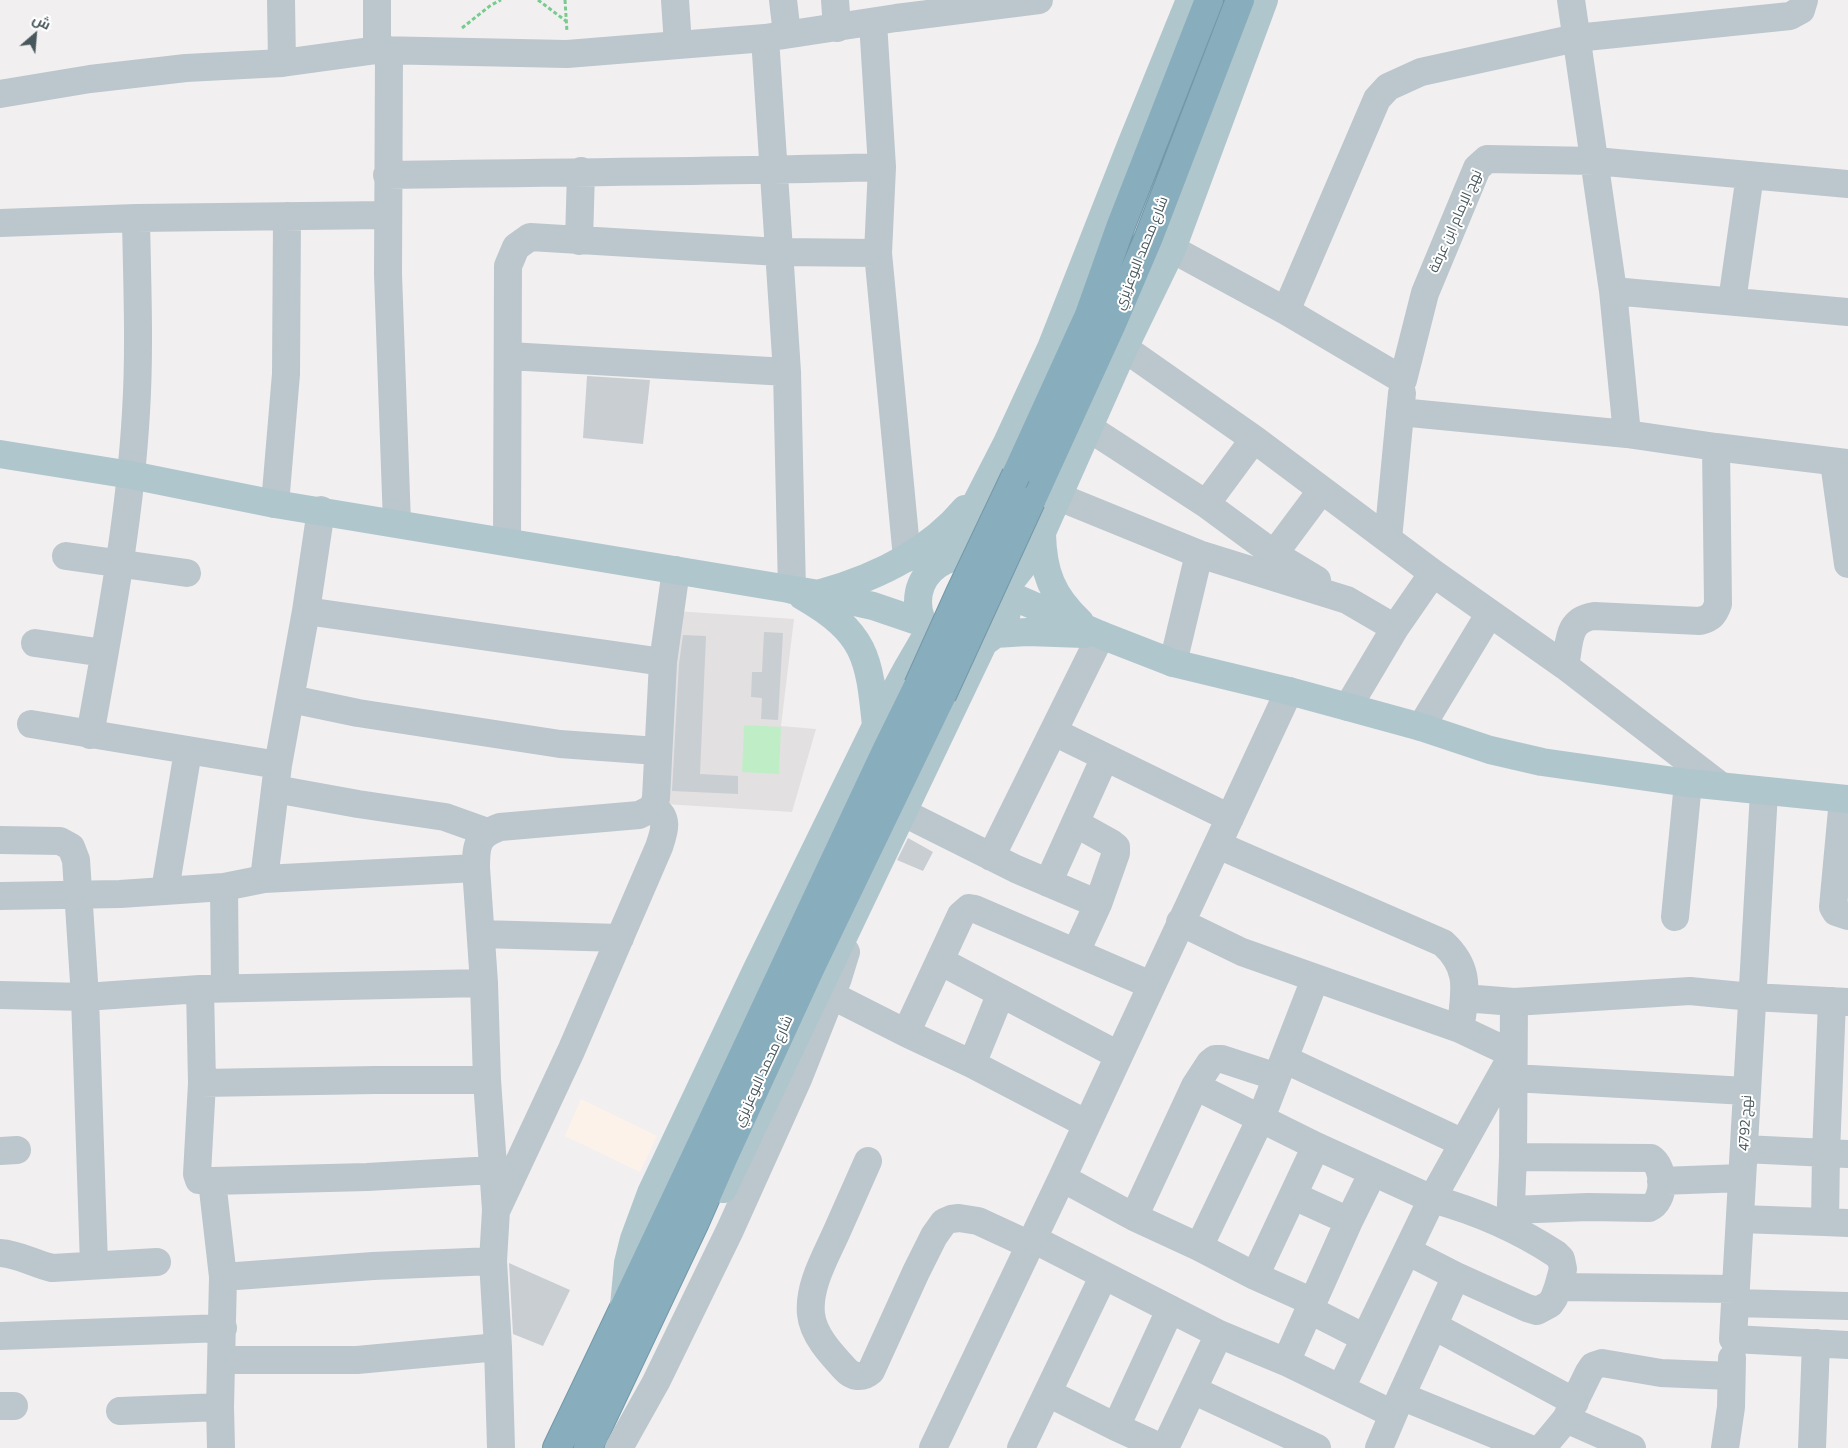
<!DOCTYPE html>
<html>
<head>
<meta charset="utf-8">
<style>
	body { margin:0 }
	#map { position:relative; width:1848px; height:1448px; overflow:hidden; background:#f2eff0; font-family:Commissioner,Cairo,sans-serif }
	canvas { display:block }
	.north { position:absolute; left:10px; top:10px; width:50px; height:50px; -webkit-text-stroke:4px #fff; paint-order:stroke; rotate:27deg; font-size:14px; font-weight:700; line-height:20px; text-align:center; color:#48575c }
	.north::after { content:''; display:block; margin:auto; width:18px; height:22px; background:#48575c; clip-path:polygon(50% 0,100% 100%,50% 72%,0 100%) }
</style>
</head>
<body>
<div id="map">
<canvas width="1848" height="1448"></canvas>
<div class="north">ش</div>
</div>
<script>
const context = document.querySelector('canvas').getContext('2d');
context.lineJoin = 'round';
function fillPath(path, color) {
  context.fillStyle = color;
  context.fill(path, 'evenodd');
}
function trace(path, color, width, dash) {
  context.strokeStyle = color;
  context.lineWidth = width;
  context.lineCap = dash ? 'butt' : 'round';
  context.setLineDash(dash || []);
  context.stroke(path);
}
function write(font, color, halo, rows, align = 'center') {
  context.font = font + ' Commissioner,Cairo,sans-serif';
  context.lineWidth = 4;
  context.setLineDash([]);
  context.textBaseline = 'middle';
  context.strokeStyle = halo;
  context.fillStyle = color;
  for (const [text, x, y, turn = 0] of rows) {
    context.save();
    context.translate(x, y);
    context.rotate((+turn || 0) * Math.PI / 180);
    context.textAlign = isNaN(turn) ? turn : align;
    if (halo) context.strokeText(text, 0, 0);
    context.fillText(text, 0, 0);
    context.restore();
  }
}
const commercial = new Path2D(`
	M581,1099L657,1136L640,1172L565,1136Z`);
const education = new Path2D(`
	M675,611L794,619L781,726L816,729L792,812L665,804Z`);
const green = new Path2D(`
	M744,725L781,727L779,774L742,772Z`);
const building = new Path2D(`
	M587,376L650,380L643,444L583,438Z
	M764,632L783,633L778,720L761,719L762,698L751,697L752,672H762Z
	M683,635L706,636L700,774L738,776V794L672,791L679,664Z
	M908,838L933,852L923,871L897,860Z
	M509,1263L570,1290L543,1346L513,1334Z`);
const path = new Path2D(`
	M538,0L566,21
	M565,0L567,32
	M462,28L491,5L501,0`);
const minor = new Path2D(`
	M281,0L282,63
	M377,0V50
	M675,0L678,45
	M783,0L787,34
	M835,0L837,28
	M1571,0L1613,291L1627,434
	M873,22L882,167L878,253L907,558
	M765,38L787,372L792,590
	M389,50L388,274L397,523
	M0,94L90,79L186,68L282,63L377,50L567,54L765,38L896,18L1039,0
	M387,175C552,172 717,172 882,167
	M0,223L136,218L387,215
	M579,241L581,171
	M1172,249L1286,311L1403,380L1425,293L1477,168L1487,159L1595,161L1848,184
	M1613,291L1848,312
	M1732,301L1750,175
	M1286,311L1377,99L1388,87L1421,72L1576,38L1790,16L1801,10L1804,0
	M1124,348L1254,439L1433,573L1565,666L1721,786
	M509,356L787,372
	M1400,412L1627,434L1716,447L1848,463
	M1089,428L1206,504L1274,554L1317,580
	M1834,462L1848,564
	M1059,497L1199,554L1347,600L1395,628
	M275,504L286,374L287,216
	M1206,504L1254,439
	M1388,539L1402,393
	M507,542L508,266L516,247L530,237L779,252L878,253
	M1274,554L1321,491
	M66,556L187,573
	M306,611L663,662
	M35,643L104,653
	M1173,663L1199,554
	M1565,666C1570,643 1566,620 1594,616L1700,621C1711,618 1714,615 1718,604L1716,447
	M291,699L358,713L560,744L657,751
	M1348,707L1395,628L1433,573
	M31,724L278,765
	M1421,727L1490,613
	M1054,732L1230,818
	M90,735C109,628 130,520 136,412C140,347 137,282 136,218
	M275,789L358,804L445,817L487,832
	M1764,792L1733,1339L1848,1345
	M1843,799L1833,907L1836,912L1848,916
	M904,813L1016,869L1098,904
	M1075,823L1111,843L1116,847V853L1098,904L1076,952
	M0,840L60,841L71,847L76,860L85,997L94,1265
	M1218,845L1443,943C1468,966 1466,985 1462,1017
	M991,857L1101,635
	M264,879L278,765L306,611L321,510
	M1048,883L1105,757
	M224,887L225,988
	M165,890L188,751
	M0,896L120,894L224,887L264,879L476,868
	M1675,917L1688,783
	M1180,922L1242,952L1460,1029L1513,1054L1432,1199C1476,1211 1518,1229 1556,1254L1561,1259L1563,1269L1558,1287L1554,1298L1550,1304L1537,1311L1527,1308L1456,1276
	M481,934L620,938
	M940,961L1118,1055
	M200,989L202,1083L197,1174L199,1180L212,1181L367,1177L493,1170
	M0,995L85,997L200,989L484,983
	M831,995L906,1033L972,1064L1087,1124
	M1464,998L1514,1002L1690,991L1752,997L1848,1002
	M906,1033L961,915L969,908L975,909L1151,985
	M1284,1059L1463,1143
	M972,1064L1001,993
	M1513,1078L1746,1091
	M202,1083L375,1080H487
	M1195,1086L1316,1146L1432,1199L1365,1338L1310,1310
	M1744,1149L1848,1154
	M0,1151L17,1150
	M868,1161C858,1184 847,1208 837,1231C826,1256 808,1286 811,1314C813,1335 831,1354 845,1369C852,1377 862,1379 871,1371L916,1272L934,1236L944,1222L951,1219L959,1218L978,1221L1030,1245
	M1062,1178L1134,1217L1199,1247L1255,1276L1316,1146
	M212,1181L223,1277L220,1407L221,1448
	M1661,1181L1742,1178
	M1294,1196L1349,1221
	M497,1209L571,1051L659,847C664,832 670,817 653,808
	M1511,1210L1588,1207L1649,1208C1666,1201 1665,1167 1651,1158L1513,1157
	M1134,1217L1195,1086L1210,1063L1215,1059H1222L1277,1077
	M1740,1219L1825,1222L1826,1153L1832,1001
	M1825,1222L1848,1223
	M1510,1227L1513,1157L1514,1002
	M1033,1239L1219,1334L1286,1362L1393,1414
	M1199,1247L1261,1118L1315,979
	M0,1253C19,1254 34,1264 52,1268L157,1262
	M1255,1276L1313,1302
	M223,1277L373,1266L493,1261
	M1558,1287L1735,1289
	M1735,1303L1848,1306
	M1434,1326L1575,1402
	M0,1336L223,1328
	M222,1360H357L498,1347
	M1286,1362L1349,1221L1373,1172
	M1341,1388L1365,1338
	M1193,1390L1317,1448
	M1048,1393L1116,1427
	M1401,1396L1456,1276L1407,1251
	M0,1406H14
	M120,1411L220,1407
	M1566,1419L1589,1372L1593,1366L1602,1363L1661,1373L1731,1376
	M501,1448L498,1347L493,1261L496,1210L487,1080L484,983L476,868C476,845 477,835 500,827L639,815L653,808L656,798L663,662L676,570
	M619,1448L656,1382L730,1230L798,1079L838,978L846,952
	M933,1448L1062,1178L1289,691
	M1021,1448L1104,1275
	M1162,1448L1116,1427L1170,1310
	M1165,1448L1219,1334
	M1379,1448L1401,1396L1528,1448
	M1542,1448L1566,1419L1632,1448
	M1725,1448L1731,1407L1732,1358
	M1812,1448L1816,1343`);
const major = new Path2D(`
	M0,454L131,475L275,504L819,594L873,606L923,623
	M1042,534C1043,572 1052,596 1080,622
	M918 602a45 45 0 1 1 90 0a45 45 0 1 1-90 0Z
	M947,560L1007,443L1051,348L1131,145L1190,0
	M1006,587L1026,562L1035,548L1124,348L1172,249L1264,0
	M821,593C875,578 928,553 965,509
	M1007,594L1101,635L1173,663L1289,691L1348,707L1421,727L1490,750L1542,762L1688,783L1848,799
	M802,596C866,633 869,656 876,726
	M995,634L1027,632L1084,634
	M723,1189L984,642
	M624,1306L628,1263L634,1239L651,1193L756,971L876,726L908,667L929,631`);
const highway = new Path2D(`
	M1016,475L1089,315L1121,225L1209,0
	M1031,501L1111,326L1149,237L1240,0
	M557,1448C669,1216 777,982 887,749L918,686
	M588,1448L695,1222L724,1156L811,967L942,695`);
const highwayBridge = new Path2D(`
	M918,686L960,593L1016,475
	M942,695L1031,501`);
const streetNames = [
	["نهج الإمام ابن عرفة",1455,221,-66],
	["شارع محمد البوعزيزي",1141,253,-68],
	["شارع محمد البوعزيزي",763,1071,-65],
	["نهج 4792",1745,1123,-87]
];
fillPath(commercial, '#fcf2e9');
fillPath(education, '#e3e0e1');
fillPath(green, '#bfeec6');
fillPath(building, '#c9ced2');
trace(highway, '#7399a9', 30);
trace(path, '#77cb8f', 3, [4, 2.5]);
trace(minor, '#bbc7cc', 28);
trace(major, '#b0c6cd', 28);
trace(highway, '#88aebd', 28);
trace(highwayBridge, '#7399a9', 30, []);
trace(highwayBridge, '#88aebd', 28);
write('14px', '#48575c', '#fff', streetNames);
</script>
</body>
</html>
